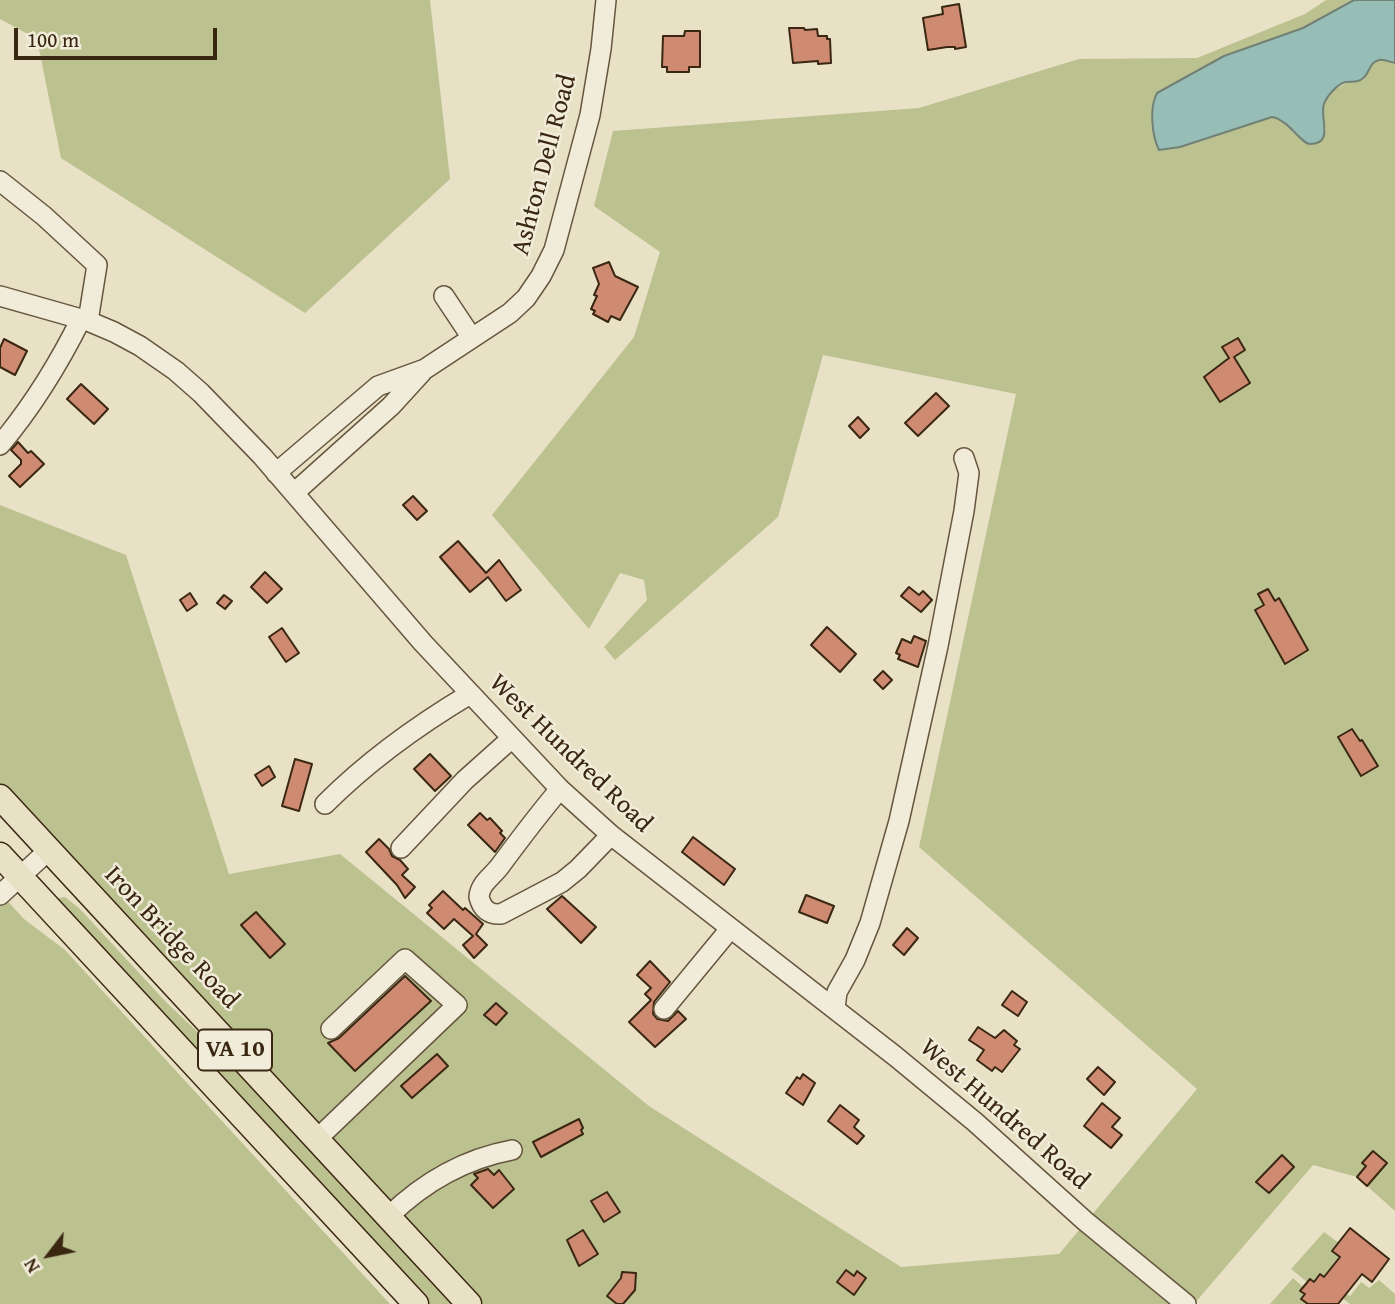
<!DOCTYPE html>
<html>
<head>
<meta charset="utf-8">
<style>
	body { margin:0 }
	#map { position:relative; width:1395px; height:1304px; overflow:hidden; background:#e9e1c5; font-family:"Gentium Book Plus",serif }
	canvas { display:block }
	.north { position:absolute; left:14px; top:1220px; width:70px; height:70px; -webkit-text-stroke:5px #f1ecd9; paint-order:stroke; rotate:238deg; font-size:19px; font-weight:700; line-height:28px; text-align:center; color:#3a2712 }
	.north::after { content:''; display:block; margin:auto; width:24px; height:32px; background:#3a2712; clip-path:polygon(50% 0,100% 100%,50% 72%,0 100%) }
	.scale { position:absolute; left:14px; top:28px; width:203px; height:32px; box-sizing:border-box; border:4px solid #3a2712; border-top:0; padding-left:9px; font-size:21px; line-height:24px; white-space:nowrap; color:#3a2712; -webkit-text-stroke:5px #f1ecd9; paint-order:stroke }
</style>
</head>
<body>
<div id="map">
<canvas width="1395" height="1304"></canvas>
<div class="north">N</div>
<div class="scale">100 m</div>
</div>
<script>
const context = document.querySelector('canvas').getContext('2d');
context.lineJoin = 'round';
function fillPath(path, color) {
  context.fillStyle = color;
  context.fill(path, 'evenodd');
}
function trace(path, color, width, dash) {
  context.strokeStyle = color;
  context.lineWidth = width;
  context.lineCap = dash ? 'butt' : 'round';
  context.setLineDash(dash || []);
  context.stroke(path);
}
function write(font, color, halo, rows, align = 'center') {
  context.font = font + ' "Gentium Book Plus",serif';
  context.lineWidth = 5;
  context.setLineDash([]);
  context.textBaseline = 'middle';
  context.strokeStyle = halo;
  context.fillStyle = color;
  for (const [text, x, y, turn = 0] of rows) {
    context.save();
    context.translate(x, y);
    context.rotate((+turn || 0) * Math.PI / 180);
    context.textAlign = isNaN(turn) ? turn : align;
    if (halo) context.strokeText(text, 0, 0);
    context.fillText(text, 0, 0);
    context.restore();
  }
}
const green = new Path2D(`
	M0,0H430L450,179L305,313L61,158L37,39L0,19Z
	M1326,0H1354L1303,28L1224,56L1157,93L1153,100V111L1156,146L1166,150L1272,117L1281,119L1305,142L1326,130C1325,125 1323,118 1323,113C1321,81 1364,86 1372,63L1379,60L1395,63V1211L1357,1177L1313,1165L1194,1304H473L0,796V505L126,555L229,874L340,854L649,1106L901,1267L1059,1254L1197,1089L919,847L1016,394L823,355L778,517L615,660L604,647L647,600L644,580L620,573L589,629L492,515L634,337L660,252L594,206L613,131L919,108L1079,59L1197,58L1305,14Z
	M0,893L24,919L65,950L390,1304H0Z
	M65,897L79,908L167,1003L238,1070L455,1304H422L58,902L59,898Z
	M1324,1232L1339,1243L1333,1251L1340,1257L1324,1277L1320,1274L1314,1282L1310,1279L1307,1282L1291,1269Z
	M1293,1278L1303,1287L1301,1291L1305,1294L1308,1304H1270Z
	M1379,1280L1395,1294V1304H1350L1342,1298L1346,1294L1350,1296L1361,1282L1369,1288Z`);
const water = new Path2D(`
	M1354,0H1395V63C1390,62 1384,59 1379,60C1369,62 1370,74 1362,79C1357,83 1352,81 1346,82C1337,84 1327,96 1324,104C1319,117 1335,144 1310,144C1301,144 1289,120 1272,117L1180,147L1159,150C1152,136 1149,108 1157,93L1224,56L1303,28Z`);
const building = new Path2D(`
	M959,4L966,47L955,49V47H947L928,50L923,18L943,14L942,7Z
	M789,28H804L805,30L817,29L818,36H827V39H830L831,63L818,64V61L793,63Z
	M685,31H700V67H689V72H667V67H662L663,36H684Z
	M609,262L615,276L638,287L620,320L611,316L608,322L593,314L595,311L591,309L597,296L594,295L599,284L593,268Z
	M1238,338L1245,350L1234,357L1250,383L1220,402L1204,377L1229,358L1222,347Z
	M4,339L27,351L15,375L0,367V348Z
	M81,384L108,409L94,424L67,399Z
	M936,393L949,406L918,436L905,423Z
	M858,417L869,429L860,438L849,426Z
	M18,442L28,453L31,451L44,464L20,487L9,476L21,464V460L11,450Z
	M413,496L427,511L417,520L403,505Z
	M458,541L486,573L499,560L521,590L506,601L488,577L470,592L440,557Z
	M265,572L282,589L267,603L251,587Z
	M909,587L919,595L923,591L932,600L921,612L901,596Z
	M1268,589L1275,601L1279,598L1308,650L1285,664L1255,610L1264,605L1258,594Z
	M190,593L197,604L187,611L180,600Z
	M224,595L232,601L225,609L217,603Z
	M827,627L856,654L840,672L811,645Z
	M282,628L299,653L286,662L269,637Z
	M914,636L926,641L918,667L898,659L900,655L896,653L902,639L911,643Z
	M883,671L892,680L883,689L874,680Z
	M1352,729L1360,741L1362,740L1378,766L1361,776L1338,737Z
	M430,754L451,776L435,791L414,769Z
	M295,759L312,764L299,811L282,806Z
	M269,766L275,777L262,786L255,775Z
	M480,813L487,820L490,818L502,831L500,833L505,838L495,852L468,825Z
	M693,837L735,869L724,885L682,852Z
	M379,839L389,849L392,856L400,860L408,869L402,875L415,887L405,898L397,885L366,852Z
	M443,891L463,910L465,908L483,924L476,934L487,945L474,958L463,945L473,936L454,919L444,929L427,913L432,908L429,905Z
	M806,895L834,906L827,923L799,912Z
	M562,896L596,927L581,943L547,909Z
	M256,912L285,944L270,958L241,925Z
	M907,928L918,938L904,955L893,945Z
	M650,961L670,982L654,1002L653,1014L657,1019L668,1021L678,1011L686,1019L655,1047L629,1022L651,1000L645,994L651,988L637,975Z
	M405,976L431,1001L355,1071L328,1043L339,1038Z
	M1012,991L1027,1002L1018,1016L1002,1005Z
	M496,1003L507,1013L496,1025L484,1015Z
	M978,1027L995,1038L1004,1030L1017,1041L1014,1045L1020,1049L1002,1072L995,1067L992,1071L977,1060L984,1050L969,1040Z
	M437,1054L448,1066L412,1098L401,1086Z
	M1098,1067L1115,1082L1104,1095L1087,1079Z
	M803,1074L815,1083L803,1105L786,1093L797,1077L800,1079Z
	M1102,1103L1120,1118L1112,1127L1122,1135L1111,1148L1084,1126Z
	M840,1105L859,1120L854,1127L864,1136L857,1144L828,1121Z
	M579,1119L583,1128L581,1130L583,1134L541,1157L533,1142Z
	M1373,1151L1387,1163L1367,1186L1357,1177L1366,1166L1362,1163Z
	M1282,1155L1294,1167L1269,1193L1256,1182Z
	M488,1169L494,1175L499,1170L514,1189L493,1208L471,1185L478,1178L474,1174Z
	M607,1192L620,1212L604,1222L591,1201Z
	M1350,1228L1389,1259L1372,1282L1362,1274L1338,1304H1308L1301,1299L1305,1294L1300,1291L1310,1279L1314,1282L1320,1274L1324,1277L1340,1257L1332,1251Z
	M583,1230L598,1254L579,1266L567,1240Z
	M846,1270L854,1276L857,1271L866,1278L854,1295L837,1282Z
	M622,1272L636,1273L635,1290L623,1304H617L607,1296L621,1278Z`);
const minor = new Path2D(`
	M0,181L44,216L97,265L88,321
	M0,296L88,321L114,332L140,346L176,371L201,393L262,456L423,643L560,789L611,835L895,1056L975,1122L1085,1221L1186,1304
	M444,296L472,338
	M0,445C32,407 59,363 81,319
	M276,473L378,386L425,369L510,313L526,298L541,276L554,250L590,115L601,49L606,0
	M294,493L391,406L422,372
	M560,789C538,815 520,839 500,866C492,877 480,883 479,897C482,909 489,915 501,914L562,882L578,869L611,835
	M325,804C368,761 418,725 470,694
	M401,848L465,780L512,738
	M0,895L49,850
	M835,1008L837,992L855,960L870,923L899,821L938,646L964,511L969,473L964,458
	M664,1009L730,929
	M317,1139L457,1005L405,959L331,1029
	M389,1216C424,1182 464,1159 512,1150`);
const major = new Path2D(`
	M0,797L469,1304
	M0,855L416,1304`);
const shields = [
	[235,1050,74]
];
const shieldNames = [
	["VA 10",235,1050]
];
const streetNames = [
	["Ashton Dell Road",545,165,-75],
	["West Hundred Road",570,754,44],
	["Iron Bridge Road",171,938,47],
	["West Hundred Road",1004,1115,41]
];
fillPath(green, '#bcc190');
fillPath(water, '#97bdb7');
trace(water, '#728175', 2);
fillPath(building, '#ce8b72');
trace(building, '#3a2712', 2);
trace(minor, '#66563f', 22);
trace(major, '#3a2712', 27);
trace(minor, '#f1ecd9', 19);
trace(major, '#e9e1c5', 24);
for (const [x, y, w] of shields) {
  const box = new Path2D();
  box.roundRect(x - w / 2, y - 20.5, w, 41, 5);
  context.fillStyle = '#f1ecd9';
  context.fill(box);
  trace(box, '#3a2712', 2);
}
write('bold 24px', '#3a2712', null, shieldNames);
write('26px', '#3a2712', '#f1ecd9', streetNames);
</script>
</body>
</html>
